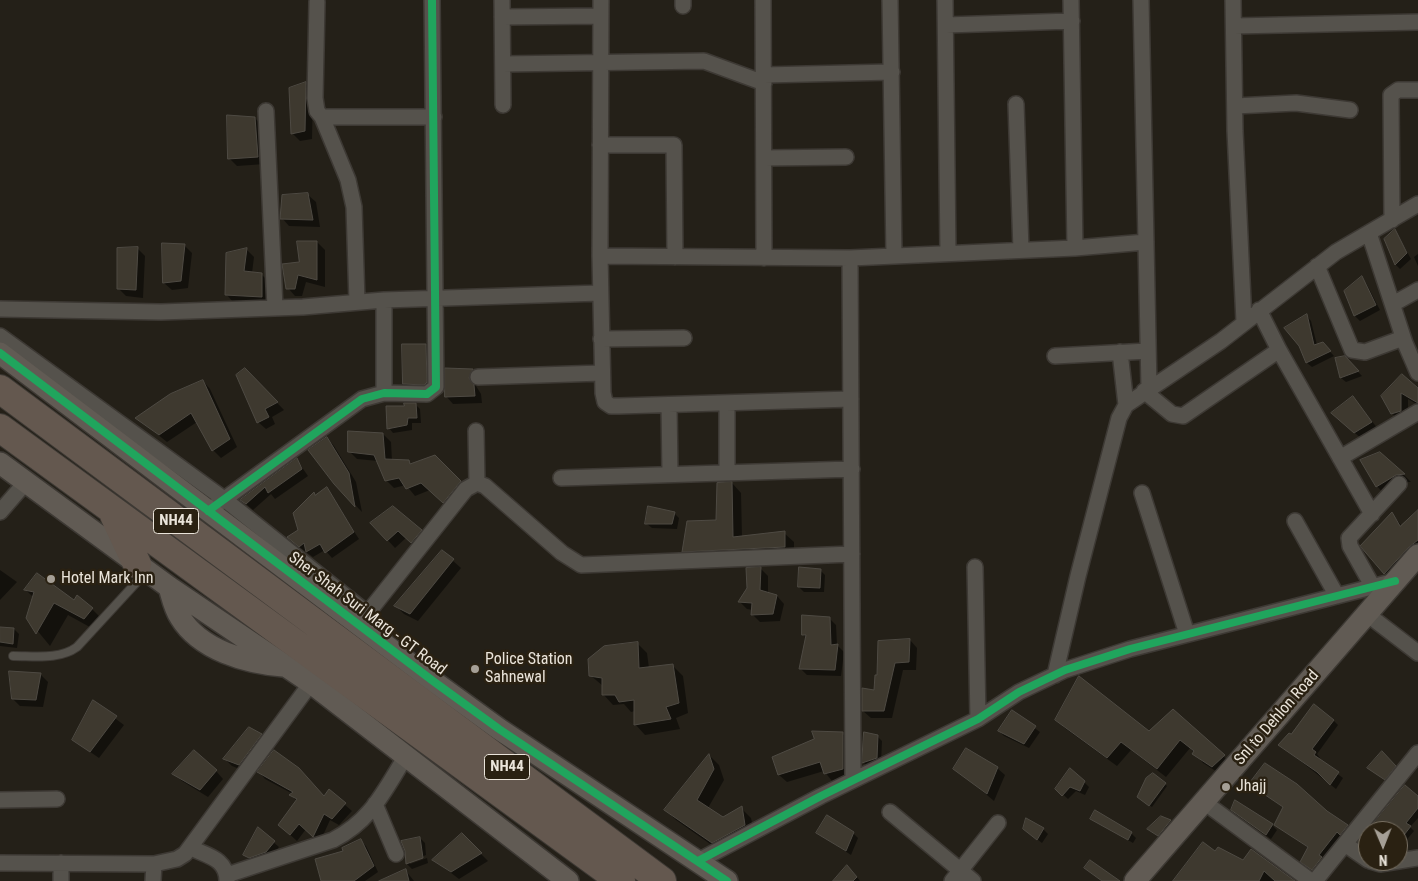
<!DOCTYPE html>
<html>
<head>
<meta charset="utf-8">
<style>
	body { margin:0 }
	#map { position:relative; width:1418px; height:881px; overflow:hidden; background:#242018; font-family:"Roboto Condensed",sans-serif }
	canvas { display:block }
	.north { position:absolute; left:1358px; top:821px; width:50px; height:50px; box-sizing:border-box; background:#2a2112; border:1px solid #776f62; border-radius:50%; rotate:179deg; font-size:14px; font-weight:700; line-height:20px; text-align:center; color:#eae4da }
	.north::after { content:''; display:block; margin:auto; width:18px; height:22px; background:#a59f96; clip-path:polygon(50% 0,100% 100%,50% 72%,0 100%) }
</style>
</head>
<body>
<div id="map">
<canvas width="1418" height="881"></canvas>
<div class="north">N</div>
</div>
<script>
const context = document.querySelector('canvas').getContext('2d');
context.lineJoin = 'round';
function fillPath(path, color) {
  context.fillStyle = color;
  context.fill(path, 'evenodd');
}
function trace(path, color, width, dash) {
  context.strokeStyle = color;
  context.lineWidth = width;
  context.lineCap = dash ? 'butt' : 'round';
  context.setLineDash(dash || []);
  context.stroke(path);
}
function write(font, color, halo, rows, align = 'center') {
  context.font = font + ' "Roboto Condensed",sans-serif';
  context.lineWidth = 5;
  context.setLineDash([]);
  context.textBaseline = 'middle';
  context.strokeStyle = halo;
  context.fillStyle = color;
  for (const [text, x, y, turn = 0] of rows) {
    context.save();
    context.translate(x, y);
    context.rotate((+turn || 0) * Math.PI / 180);
    context.textAlign = isNaN(turn) ? turn : align;
    if (halo) context.strokeText(text, 0, 0);
    context.fillText(text, 0, 0);
    context.restore();
  }
}
const shadow = new Path2D(`
	M305,83L313,91L312,139L300,141L292,133Z
	M255,118L262,126L265,164L237,166L229,158Z
	M308,195L316,202L320,227L289,226L282,218Z
	M1395,230L1411,259L1400,269L1396,265L1385,240Z
	M317,242L325,250V287L306,282L302,296H295L288,288L301,263Z
	M185,246L192,253L188,288L172,290L164,283Z
	M137,248L145,256L143,298L126,296L118,288Z
	M246,249L254,257L252,273L261,274L269,282V304L233,302L226,294Z
	M1418,254V266L1414,257Z
	M1362,278L1366,283L1380,310L1360,321L1355,316L1345,292Z
	M1307,316L1311,321L1317,345L1322,343L1334,356L1312,367L1307,363L1300,345Z
	M426,345L433,353L434,390L412,391L404,384Z
	M1344,357L1362,376L1346,382L1341,378Z
	M245,370L284,410L272,417L275,424L266,429L258,422Z
	M472,370L480,378L476,386L481,394L482,403L453,404L446,396Z
	M203,381L210,389L237,447L221,458L213,450L197,422L167,442L137,418Z
	M1418,389V405L1408,399V419L1399,421L1392,413L1382,396Z
	M1353,398L1379,430L1363,440L1340,420Z
	M415,404L420,409L421,423H412V430L393,433L389,428L405,407Z
	M383,434L391,442L392,461L408,462L412,465L435,457L468,489L451,509L430,490L415,496L406,485L394,488L386,480L378,461L357,459L349,451Z
	M327,438L334,446L356,482L362,512L334,483Z
	M1379,453L1404,475L1411,482H1404L1384,494L1377,486Z
	M297,460L308,476L275,499L271,494L253,510L242,500Z
	M732,483L741,493L742,537L784,533L794,542V557L693,561L683,551L717,521Z
	M326,489L359,539L332,558L325,550L313,557L294,543L316,496Z
	M1418,512V550L1392,580L1362,546L1392,514L1402,526Z
	M674,513L679,518L677,529L652,528L647,524Z
	M372,523L421,531L428,538L419,550L407,537L395,548Z
	M443,552L461,568L418,621L404,614L396,606Z
	M760,568L768,576V593L777,596L784,604L780,621L760,622L752,614L753,610L747,609L740,602Z
	M0,570L17,582L0,600Z
	M820,570L825,575L824,592H804L799,587Z
	M26,590L74,602L92,609L105,622L97,631L68,615L50,646L27,618L33,597Z
	M829,618L836,625L837,645L844,652L841,676L807,675L800,668L807,638L803,635Z
	M0,628L14,629L19,634L17,648L0,646Z
	M910,640L917,648L916,670H903L892,718H871L863,711Z
	M637,643L647,653L649,668L672,665L683,676L688,713L676,718L680,729L645,735L635,724V711L631,712L624,704L613,705L603,694V686L590,675Z
	M40,674L48,682L43,707L20,706L13,699Z
	M93,702L124,725L99,758L73,740Z
	M1173,711L1233,765L1222,775L1203,763L1190,748L1166,777L1131,750L1117,766L1066,729L1056,720L1149,732Z
	M1012,712L1040,732L1029,748L1004,736L999,731Z
	M1334,721L1338,725L1317,754L1320,758L1319,760L1343,778L1336,789L1280,745Z
	M843,734L850,741V776L832,781L824,771L787,782L779,775L774,758Z
	M865,734L877,736L882,741L881,763L868,768L864,763Z
	M261,735L269,742L247,772L232,766L225,759Z
	M1382,753L1400,771L1390,784L1374,772Z
	M709,755L719,765L724,780L708,808L723,818L741,808L751,818L755,836L723,853L676,820L666,810Z
	M955,768H997L1005,775L994,801Z
	M216,771L223,779L208,797L182,781L174,774Z
	M259,772L325,798L329,791L352,811L339,825L330,820L320,842L306,829L297,841L286,831L297,801L291,795L293,794L265,779Z
	M1153,775L1167,786L1152,807L1141,799Z
	M1084,782L1089,787L1085,795L1076,791L1068,799L1057,789Z
	M1251,784L1326,812L1352,830L1317,874L1307,866L1309,848L1276,825L1284,808Z
	M1418,797V818L1410,827L1414,831L1398,850V831H1369Z
	M1232,810L1272,825L1277,830L1271,839Z
	M1161,817L1175,826L1163,840L1149,829Z
	M1092,819L1131,833L1136,838L1133,843Z
	M258,829L279,847L271,857L249,860L245,855Z
	M1024,829H1043L1048,834L1042,843Z
	M818,833H853L858,838L851,855Z
	M462,835L488,861L459,879L434,860Z
	M420,838L425,843L426,855L410,862V864L427,858L428,863L412,869L407,864L406,851Z
	M361,841L366,846L378,872L365,881H322L345,851Z
	M1215,853L1243,861L1292,881H1175Z
	M406,871L414,881H384Z
	M853,872L860,881H834Z`);
const building = new Path2D(`
	M306,82L305,131L291,134L289,88Z
	M227,115L255,117L258,157L228,159Z
	M308,193L313,220L280,219L282,195Z
	M1395,229L1407,253L1395,265L1384,239Z
	M297,241H317V280L298,275L295,289H286L282,264L299,262Z
	M162,243L185,244L181,281L163,283Z
	M138,247L136,290L117,289V248Z
	M247,248L244,271L262,273V297L225,295L226,253Z
	M1362,276L1376,305L1354,316L1344,291Z
	M1307,314L1314,345L1323,342L1331,351L1306,363L1299,346L1284,328Z
	M402,344H426L427,382L424,385L403,384Z
	M1345,356L1359,371L1340,378L1335,358Z
	M245,368L278,402L265,409L269,417L257,423L236,375Z
	M445,368L473,369L469,378L474,385L475,396L445,397Z
	M1402,374L1418,388V403L1401,393V411L1391,414L1381,396Z
	M203,380L230,439L212,451L191,413L159,435L135,418L170,394Z
	M1353,396L1372,422L1354,433L1331,413Z
	M404,403H416L417,418H408L407,425L387,429L386,406H404Z
	M348,431L383,433L385,459L409,460L410,464L435,455L461,481L443,503L421,483L406,489L399,478L385,481L374,455L348,452Z
	M327,437L349,473L355,507L334,484L308,450Z
	M1380,452L1405,474L1396,475L1376,487L1360,460Z
	M297,458L302,469L268,493L265,487L246,504L240,500Z
	M732,482L733,537L785,531V547L682,552L687,521L716,520L717,483Z
	M327,487L354,532L325,553L320,544L306,552L304,543L299,547L287,537L298,530L293,513L314,492L315,495Z
	M393,506L422,530L411,543L398,531L387,541L370,523Z
	M648,506L675,512L672,524H645Z
	M1418,510V540L1409,547L1384,574L1360,546L1392,512L1400,526Z
	M442,550L454,559L410,614L394,606Z
	M761,567L760,590L777,595L773,614L751,615L752,603L738,602L747,588L746,568Z
	M799,567L821,569L820,588L798,587Z
	M37,573L74,600L77,595L93,608L84,619L54,603L36,634L26,618L34,592L24,590Z
	M802,615L830,617L831,645L838,644L835,670L799,669L806,635H802Z
	M0,627L14,628L13,644L0,642Z
	M910,639L909,662L895,663L884,711H862V688L874,690L875,675H877L878,641Z
	M638,642L639,668L673,664L679,703L666,707L671,719L634,725V700L619,702L615,695H602V678L589,676L588,659L604,646Z
	M9,671L41,673L36,700L12,699Z
	M1079,676L1149,731L1173,709L1225,755L1212,767L1192,754L1194,751L1180,740L1157,769L1121,742L1107,758L1055,720Z
	M93,700L117,716L90,752L72,740Z
	M1314,704L1334,720L1312,749L1316,752L1314,755L1339,772L1330,785L1317,772L1278,745L1289,733L1291,734Z
	M1012,710L1036,726L1024,744L998,731Z
	M249,727L262,734L239,765L223,759Z
	M812,731L843,732V769L824,774L820,762L778,775L772,757L814,739Z
	M864,732L878,735L877,758L862,763Z
	M966,748L998,767L987,794L953,769Z
	M194,750L217,770L200,790L172,774Z
	M274,750L299,768L324,796L329,789L346,803L332,819L324,814L313,837L299,824L290,835L278,825L297,799L289,795L293,792L257,772Z
	M1382,751L1396,766L1385,780L1367,768Z
	M709,754L714,769L697,800L723,817L742,806L745,825L712,843L664,810Z
	M1265,763L1297,784L1327,811L1348,825L1340,835L1337,832L1319,855L1322,857L1312,870L1300,862L1308,847L1274,825L1283,807L1249,784Z
	M1070,768L1085,781L1080,791L1070,787L1062,796L1055,789Z
	M1153,773L1166,783L1149,806L1137,797L1146,778Z
	M1405,785L1418,796V808L1406,823L1411,826L1404,835L1399,831H1368V849L1358,842Z
	M1235,800L1273,824L1266,835L1231,810Z
	M1095,810L1132,832L1128,840L1090,819Z
	M827,815L854,832L846,851L816,833Z
	M1161,816L1171,820L1158,836L1147,829Z
	M1026,818L1044,828L1037,840L1023,829Z
	M258,827L275,841L266,852L249,858L243,855Z
	M462,833L482,853L451,872L432,860Z
	M420,837L423,858L406,864L405,851L401,841Z
	M361,839L374,866L354,881H321L315,859L343,851L342,848Z
	M1203,842L1215,851L1218,847L1243,860L1251,849L1295,881H1275L1264,871L1259,881H1173Z
	M1090,860L1120,881H1102L1084,868Z
	M847,865L857,877L853,881H833Z
	M406,869L409,881H379Z`);
const lane = new Path2D(`
	M13,656C35,656 59,660 77,647L146,572`);
const street = new Path2D(`
	M502,0L503,105
	M601,0L600,256L603,393L605,402L611,406H619L851,399
	M683,0V6
	M763,0L764,258
	M890,0L894,256
	M945,0L948,253
	M1071,0L1075,248
	M1141,0L1149,388
	M1233,0L1235,131L1244,322
	M317,2L315,98L317,111L322,117H434
	M502,17L601,16
	M946,25L1072,21
	M1234,26L1418,22
	M503,64L704,61L764,83
	M764,75L892,72
	M1016,104L1021,250
	M1235,106L1296,103L1350,110
	M266,111L275,308
	M322,117L348,180L354,207L357,302
	M600,145H674L675,257
	M764,158L846,157
	M1392,220L1391,95L1398,90H1418
	M1369,233L1405,343L1418,373
	M600,256L850,258L1075,248L1146,242
	M850,258L853,780
	M1317,266L1352,350L1365,352L1403,338
	M384,300V393
	M1393,304L1418,290
	M0,309L161,312L303,307L384,300L600,293
	M1259,310L1279,350L1372,514
	M0,336L224,499L367,613
	M601,339L684,338
	M1120,352L1126,405
	M1055,356L1148,351
	M478,377L602,373
	M1144,391L1172,414L1183,416L1279,350
	M669,405L670,474
	M476,431L477,483
	M1340,458L1418,412
	M727,473V403
	M561,478L852,469
	M1142,493L1187,634
	M208,511L362,399L384,393L427,394L436,387L432,0
	M0,512L26,482
	M1295,521L1337,596
	M975,567L978,719
	M1373,587L1350,546L1349,538L1399,484
	M1367,614L1418,653
	M359,624L466,489L477,483L485,486L562,553L581,565L852,554
	M1055,675L1078,576L1119,418L1126,405L1221,341L1336,252L1418,204
	M0,800L57,799
	M1204,802L1311,881
	M375,804L396,854
	M890,812L973,881
	M1345,844L1368,860
	M191,848C208,856 227,859 227,881
	M698,861L821,796L978,719L1019,692L1065,670L1130,649L1395,581
	M1370,861L1380,864L1418,858
	M0,863L154,864L177,859L185,854L311,683
	M61,863V881
	M227,875L333,840C371,821 384,791 406,756
	M153,881L154,864
	M952,881L998,823
	M1315,881L1418,753`);
const secondary = new Path2D(`
	M0,353L433,681L499,729L727,881
	M0,463L169,587L311,683L568,881
	M169,587C172,597 174,608 180,617C200,650 246,663 283,666
	M1135,881L1418,555`);
const highway = new Path2D(`
	M0,389L662,881
	M0,428L621,881
	M114,515L137,564`);
const cycleway = new Path2D(`
	M0,353L433,681L499,729L727,881
	M208,511L362,399L384,393L427,394L436,387L432,0
	M698,861L821,796L978,719L1019,692L1065,670L1130,649L1395,581`);
const markers = [
	[51,579,5,"#a59f96"],
	[475,669,5,"#a59f96"],
	[1226,787,5,"#a59f96"]
];
const shields = [
	[176,521,45],
	[507,767,45]
];
const shieldNames = [
	["NH44",176,521],
	["NH44",507,767]
];
const poiNames = [
	["Hotel Mark Inn",61,579],
	["Police Station",485,660],
	["Sahnewal",485,678],
	["Jhajj",1236,787]
];
const streetNames = [
	["Sher Shah Suri Marg - GT Road",367,614,37],
	["Snl to Dehlon Road",1277,718,-49]
];
fillPath(shadow, '#0007');
fillPath(building, '#3e392f');
trace(building, '#4e4a43', 1);
trace(lane, '#3d3934', 10);
trace(street, '#3d3934', 18);
trace(secondary, '#3d3934', 24);
trace(highway, '#3d3934', 30);
trace(lane, '#55524c', 8);
trace(street, '#55524c', 15);
trace(secondary, '#615b54', 21);
trace(highway, '#64584f', 28);
trace(cycleway, '#20a55d', 8);
for (const [x, y, r, color] of markers) {
  const dot = new Path2D();
  dot.arc(x, y, r, 0, 2 * Math.PI);
  context.fillStyle = color;
  context.fill(dot);
  trace(dot, '#2a2112', 2);
}
for (const [x, y, w] of shields) {
  const box = new Path2D();
  box.roundRect(x - w / 2, y - 12.5, w, 25, 4);
  context.fillStyle = '#2a2112';
  context.fill(box);
  trace(box, '#eae4da', 1);
}
write('bold 15px', '#eae4da', null, shieldNames);
write('16px', '#eae4da', '#2a2112', poiNames, 'left');
write('16px', '#eae4da', '#2a2112', streetNames);
</script>
</body>
</html>
